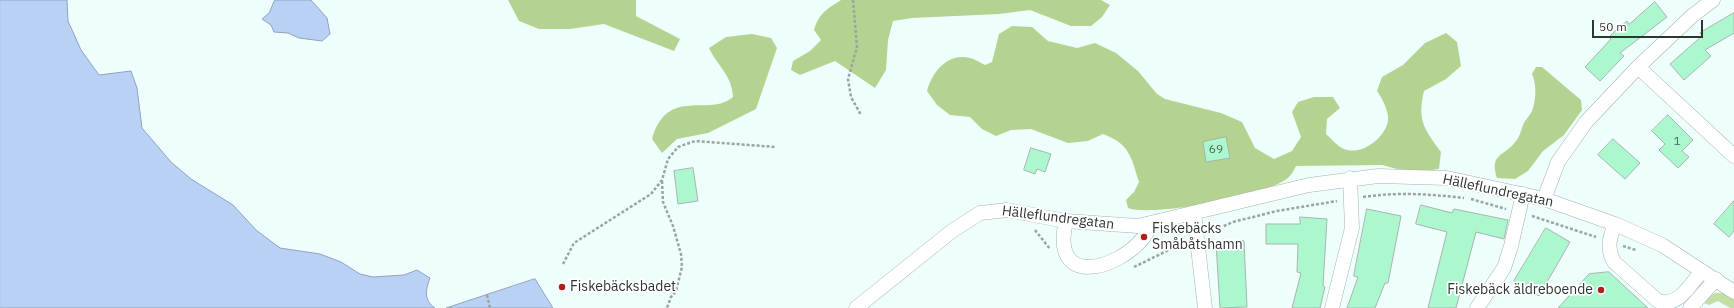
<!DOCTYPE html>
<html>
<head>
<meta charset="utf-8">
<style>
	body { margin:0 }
	#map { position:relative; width:1734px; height:308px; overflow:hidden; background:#eefefd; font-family:"IBM Plex Sans",sans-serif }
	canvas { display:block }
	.scale { position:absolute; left:1592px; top:20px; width:111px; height:18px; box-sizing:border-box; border:2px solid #2e3434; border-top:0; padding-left:5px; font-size:12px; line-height:14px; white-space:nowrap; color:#2e3434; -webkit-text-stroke:3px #fff; paint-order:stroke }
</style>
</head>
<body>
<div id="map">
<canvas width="1734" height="308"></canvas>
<div class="scale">50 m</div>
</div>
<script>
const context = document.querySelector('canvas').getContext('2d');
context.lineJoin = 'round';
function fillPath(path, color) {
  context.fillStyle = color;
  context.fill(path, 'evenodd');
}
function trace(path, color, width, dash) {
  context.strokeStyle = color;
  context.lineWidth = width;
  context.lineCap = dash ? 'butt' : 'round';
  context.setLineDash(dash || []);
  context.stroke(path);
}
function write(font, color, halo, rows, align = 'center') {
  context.font = font + ' "IBM Plex Sans",sans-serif';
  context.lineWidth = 3.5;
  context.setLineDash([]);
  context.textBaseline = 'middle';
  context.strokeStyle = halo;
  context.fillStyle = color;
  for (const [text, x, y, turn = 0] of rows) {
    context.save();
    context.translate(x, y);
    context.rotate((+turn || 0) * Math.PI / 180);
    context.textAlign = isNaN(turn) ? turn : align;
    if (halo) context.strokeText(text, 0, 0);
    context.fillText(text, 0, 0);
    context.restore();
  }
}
const green = new Path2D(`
	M1715,293H1724L1734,299V308H1730L1718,301L1709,305L1704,303L1707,297Z`);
const forest = new Path2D(`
	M508,0H636V16L680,39L674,51L604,24L570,29H539L519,21Z
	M841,0H1101L1110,5L1102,17L1091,26H1071L1030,10L999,14L912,18L893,21L888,40L886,70L875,88L835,61L800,75L791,70L793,61L810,51L821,40L814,30C819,13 827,9 841,0Z
	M1012,26L1032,27L1048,41L1077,48L1095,43L1116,53L1138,71L1157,94L1165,99L1221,113L1242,122L1255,148L1274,159L1292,151L1301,137L1292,112L1298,102L1314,97H1333L1340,108L1327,119L1326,134C1331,138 1336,145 1342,148C1359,157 1381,141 1387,125C1391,114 1383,100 1377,91L1382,77L1403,65L1425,43L1446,33L1457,42L1461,66L1446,79L1424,91C1417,120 1424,129 1441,152L1439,169L1412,173L1382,165L1296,166C1294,170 1292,174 1289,177C1269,196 1153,217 1128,208L1126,200L1134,192L1139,182C1131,157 1130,144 1103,134L1088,141L1068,143L1031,129L1011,130L996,136L982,129L970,117L950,115L937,105L927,91C932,72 948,52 970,58C975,59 981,63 985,65L992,62L999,34Z
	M752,34L771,38L777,48L756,109L708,133L677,139L662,153L652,139C668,85 709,118 733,97C732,75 718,67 709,48L726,37Z
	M1536,67H1542L1581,100L1582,110L1564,135L1543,151L1528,171L1515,179L1497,178C1489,153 1504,157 1516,141C1521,135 1521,128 1525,121C1527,118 1530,115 1532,111C1536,100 1537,85 1532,74Z`);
const water = new Path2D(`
	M0,0H67L68,21L81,50L99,75L131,71L137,88L142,128L171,162L191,179L233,205L256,230L280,248L320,254L341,262L360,274L373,277L404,275L417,270L430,278C426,289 423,300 435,308H0Z
	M275,0H311L327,18L330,34L322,41L299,38L288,33L274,32L271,25L262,19L269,13Z
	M535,279L553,308H446L452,306Z`);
const building = new Path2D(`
	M1655,2L1667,17L1620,53L1624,56L1600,81L1585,67L1611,39L1609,37L1617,29L1627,21L1629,24Z
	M1734,13V33L1705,50L1711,56L1684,80L1670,64L1702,36L1700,33Z
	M1668,115L1693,140L1682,151L1689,157L1678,168L1659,150L1665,144L1652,131Z
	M1226,137L1230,158L1206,162L1203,142Z
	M1613,139L1640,163L1625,179L1598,155Z
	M1031,148L1051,154L1045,172L1037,169L1035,174L1024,170Z
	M693,168L698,201L678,204L674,171Z
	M1734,201V231L1729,237L1714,224Z
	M1421,205L1452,213L1454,209L1508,220L1504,239L1476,232L1456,308H1428L1447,232L1416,224Z
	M1367,209L1401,216L1388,283H1385L1375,308H1347L1358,277L1354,276Z
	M1300,217L1327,219L1323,286L1325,287L1320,308H1292L1301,273L1297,272L1298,244H1266V224H1300Z
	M1546,228L1570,242L1539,296L1514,281Z
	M1244,241L1247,307L1220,308L1216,243Z
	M1609,272L1648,308H1558L1589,274Z`);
const path = new Path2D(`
	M853,0L857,47L848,79L851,97L861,115
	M662,181L663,202L673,226L681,254L682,267L676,291L671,297L667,308
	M1363,197C1397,192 1430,194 1464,198
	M1471,199L1506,209
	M1532,216L1596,237
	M1035,230L1050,249
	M1210,232L1233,222L1277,211L1337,201
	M1623,246L1636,250
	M563,264L574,243L651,194L662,180L668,159L678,147L695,141L775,147
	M1134,267L1183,243
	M487,295L490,308`);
const minor = new Path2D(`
	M1638,67L1734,156
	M1544,199L1558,162L1586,122L1638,67L1692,16L1713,0
	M1194,213L1205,308
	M1066,221C1050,288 1117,271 1144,237C1147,233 1149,228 1151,224
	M1615,224C1610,237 1606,248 1614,262L1658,301C1678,308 1690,285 1702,271
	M856,308L952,231L980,213L1007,210L1066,221L1138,226L1309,185L1378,176L1447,178L1544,199L1615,224L1662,245L1734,292
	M1332,308L1352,228L1350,178
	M1477,308L1504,268L1511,246L1523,194
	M1690,308L1716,279`);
const markers = [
	[1144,237,4,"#af2017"],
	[562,287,4,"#af2017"],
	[1601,290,4,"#af2017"]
];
const numberNames = [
	["1",1677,142],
	["69",1216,150]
];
const streetNames = [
	["Hälleflundregatan",1498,191,12],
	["Hälleflundregatan",1058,218,7]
];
const poiNames = [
	["Fiskebäcks",1152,229],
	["Småbåtshamn",1152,245],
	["Fiskebäcksbadet",570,287],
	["Fiskebäck äldreboende",1593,290,"right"]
];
fillPath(green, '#c4dfa3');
fillPath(forest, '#b5d390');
fillPath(water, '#bad1f6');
trace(water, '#90a2bc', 1);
fillPath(building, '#abf8cf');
trace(building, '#a8b4ad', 1);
trace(minor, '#a3b2b1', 15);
trace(path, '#99a4a4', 2.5, [3, 2]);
trace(minor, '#fff', 14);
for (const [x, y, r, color] of markers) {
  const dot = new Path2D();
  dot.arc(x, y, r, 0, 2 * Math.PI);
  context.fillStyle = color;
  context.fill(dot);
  trace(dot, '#fff', 1.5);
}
write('12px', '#4d655b', null, numberNames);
write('14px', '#2e3434', '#fff', streetNames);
write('14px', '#2e3434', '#fff', poiNames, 'left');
</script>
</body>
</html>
